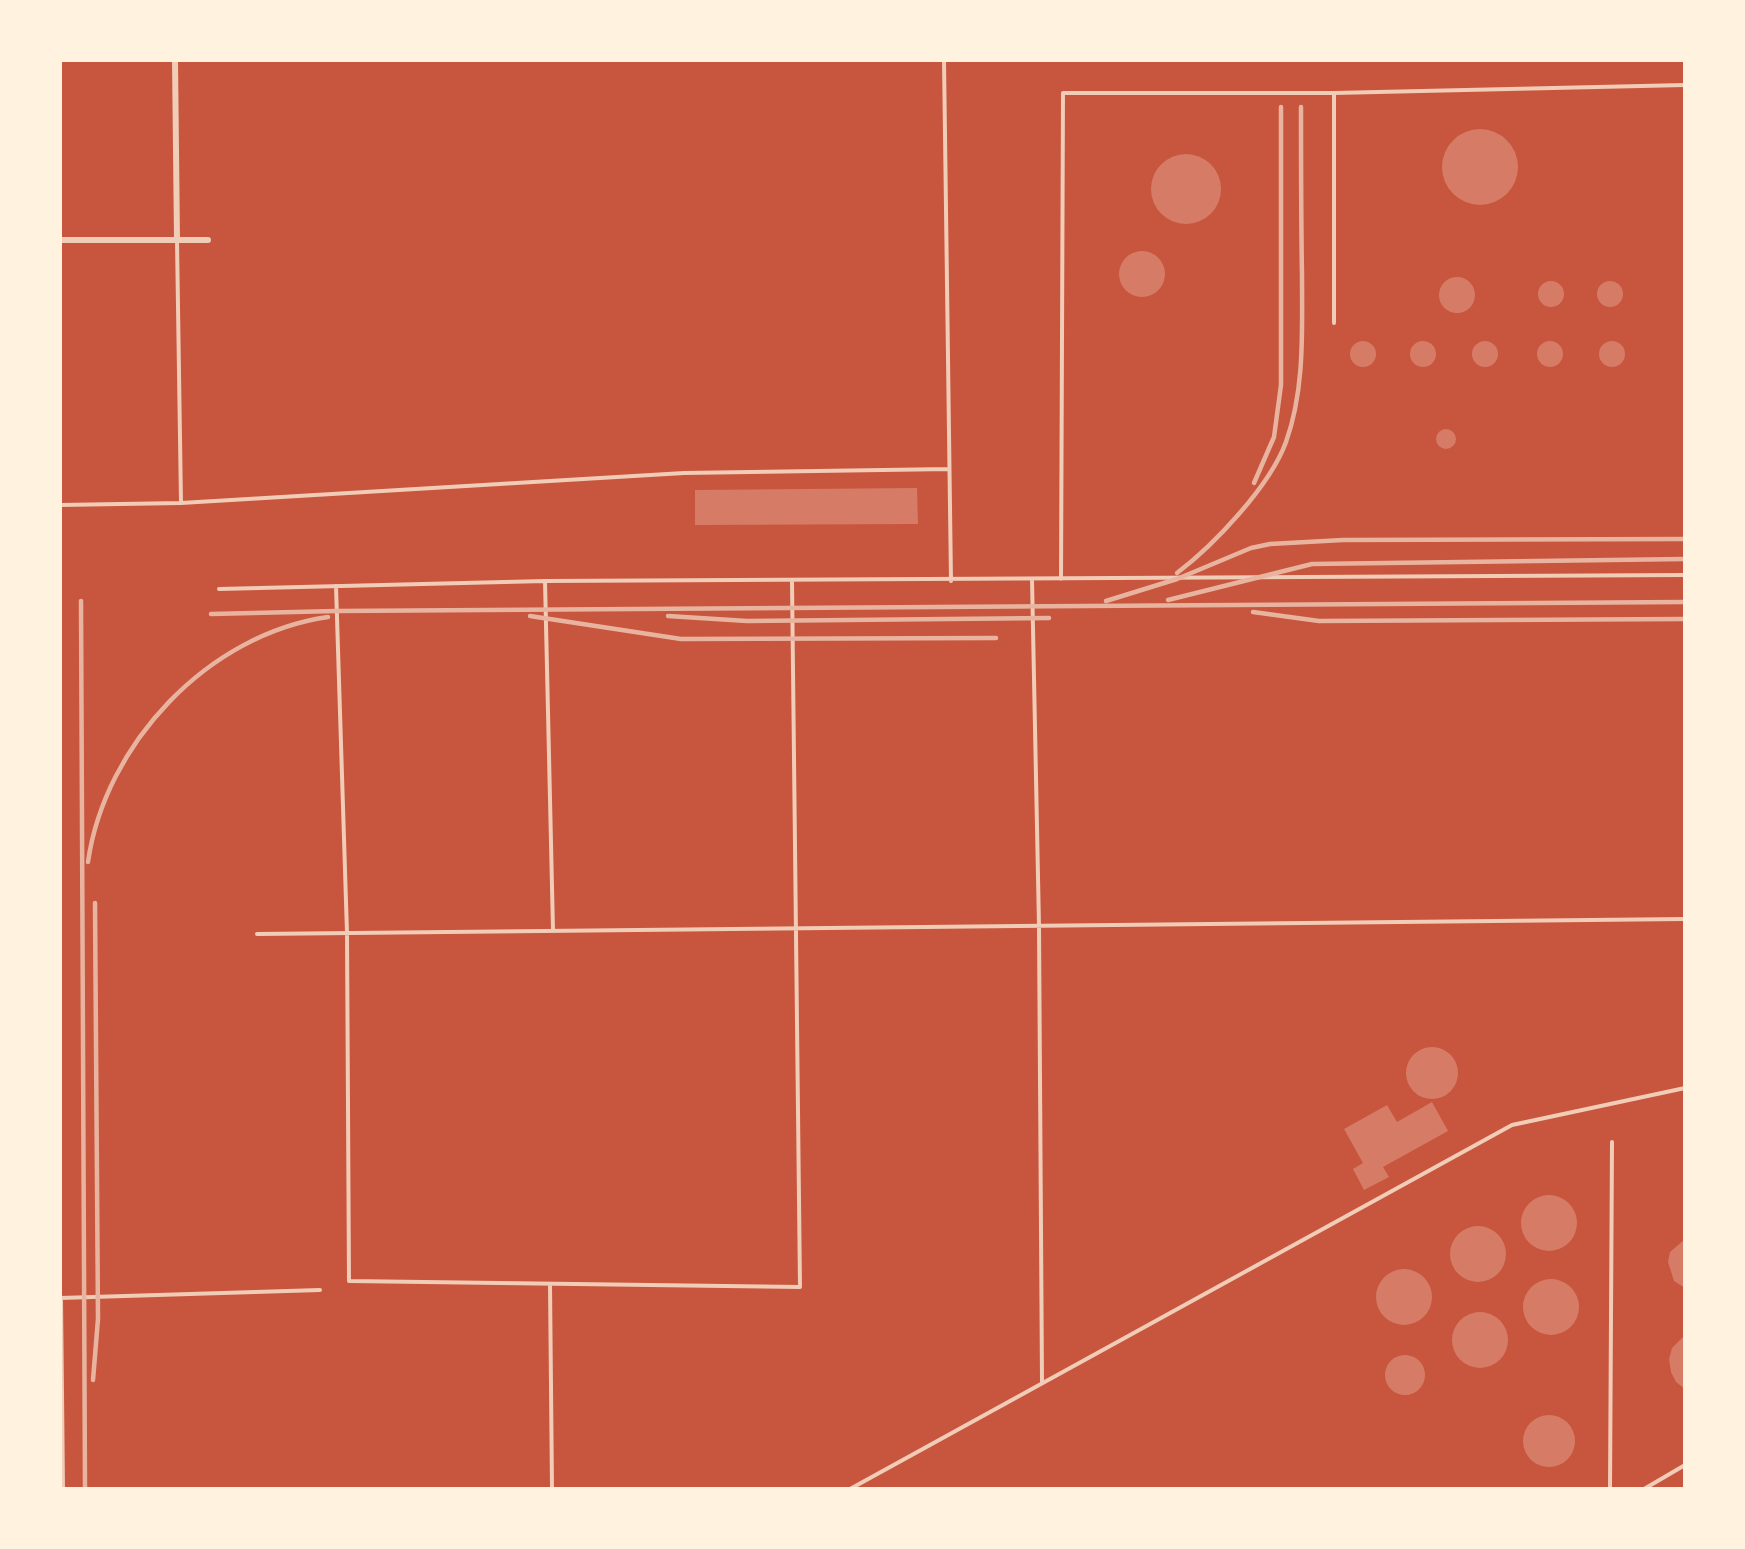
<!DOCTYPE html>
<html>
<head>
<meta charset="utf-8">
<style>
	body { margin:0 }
	#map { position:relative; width:1745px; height:1549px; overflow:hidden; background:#c8553d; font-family:Helvetica,sans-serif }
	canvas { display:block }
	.frame { position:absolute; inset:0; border:62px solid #fff3e0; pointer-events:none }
</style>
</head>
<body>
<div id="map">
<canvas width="1745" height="1549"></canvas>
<div class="frame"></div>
</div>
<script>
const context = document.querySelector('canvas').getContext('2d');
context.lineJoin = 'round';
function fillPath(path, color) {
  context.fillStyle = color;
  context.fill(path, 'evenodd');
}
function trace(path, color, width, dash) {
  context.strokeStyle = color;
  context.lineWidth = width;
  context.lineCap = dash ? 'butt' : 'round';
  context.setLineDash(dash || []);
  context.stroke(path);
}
const building = new Path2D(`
	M1442 167a38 38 0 1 1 76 0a38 38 0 1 1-76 0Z
	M1151 189a35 35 0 1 1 70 0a35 35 0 1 1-70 0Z
	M1119 274a23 23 0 1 1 46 0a23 23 0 1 1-46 0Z
	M1439 295a18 18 0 1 1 36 0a18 18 0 1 1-36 0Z
	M1538 294a13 13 0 1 1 26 0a13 13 0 1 1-26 0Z
	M1597 294a13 13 0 1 1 26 0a13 13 0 1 1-26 0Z
	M1599 354a13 13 0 1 1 26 0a13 13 0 1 1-26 0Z
	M1537 354a13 13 0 1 1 26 0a13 13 0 1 1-26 0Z
	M1410 354a13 13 0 1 1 26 0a13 13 0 1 1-26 0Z
	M1350 354a13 13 0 1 1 26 0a13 13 0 1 1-26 0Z
	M1472 354a13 13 0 1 1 26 0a13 13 0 1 1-26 0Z
	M1436 439a10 10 0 1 1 20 0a10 10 0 1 1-20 0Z
	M917,488L918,524L695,525V490Z
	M1406 1073a26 26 0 1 1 52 0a26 26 0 1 1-52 0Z
	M1432,1102L1448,1131L1383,1167L1389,1177L1364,1190L1353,1169L1363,1163L1344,1129L1387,1105L1397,1122Z
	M1521 1223a28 28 0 1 1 56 0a28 28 0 1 1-56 0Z
	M1450 1254a28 28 0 1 1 56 0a28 28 0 1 1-56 0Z
	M1685,1239V1288L1674,1281L1668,1262L1670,1252Z
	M1376 1297a28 28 0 1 1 56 0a28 28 0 1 1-56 0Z
	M1523 1307a28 28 0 1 1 56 0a28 28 0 1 1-56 0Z
	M1452 1340a28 28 0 1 1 56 0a28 28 0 1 1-56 0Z
	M1685,1335V1389L1676,1382L1671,1372L1669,1359L1672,1348Z
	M1385 1375a20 20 0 1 1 40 0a20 20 0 1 1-40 0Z
	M1523 1441a26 26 0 1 1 52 0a26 26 0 1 1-52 0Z`);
const service = new Path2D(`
	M944,60L951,581
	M1334,93V323
	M181,503L684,473L949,469
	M60,505L181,503L177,241
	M1032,579L1039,926L1042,1383
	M1061,579L1063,93H1334L1685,85
	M545,581L553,930
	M336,586L347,933L349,1281L800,1287L792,581
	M219,589L545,581L1685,575
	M257,934L1685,919
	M550,1284L552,1489
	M60,1298L320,1290
	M61,1298L63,1489
	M850,1489L1512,1125L1685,1088
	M1610,1489L1612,1142
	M1644,1489L1685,1465`);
const minor = new Path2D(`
	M175,60L177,240
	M60,240H208`);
const rail = new Path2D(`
	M1254,483L1274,437L1281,385V107
	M1177,573C1214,545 1270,486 1286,442C1305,389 1302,330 1302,275C1301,219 1301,163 1301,107
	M1168,600L1312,564L1685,559
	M81,601L85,1489
	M1106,601L1177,579L1251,548L1270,544L1343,540L1685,539
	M1253,612L1319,621L1685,619
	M211,614L336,611L1685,602
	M530,616L681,639L996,638
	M668,616L747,621L1049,618
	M88,862C105,744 208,634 328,617
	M93,1380L98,1319L95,903`);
fillPath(building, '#d67c66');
trace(service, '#f1ccb7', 4);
trace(minor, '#f1ccb7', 6);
trace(rail, '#e9b49f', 4.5);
</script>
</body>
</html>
